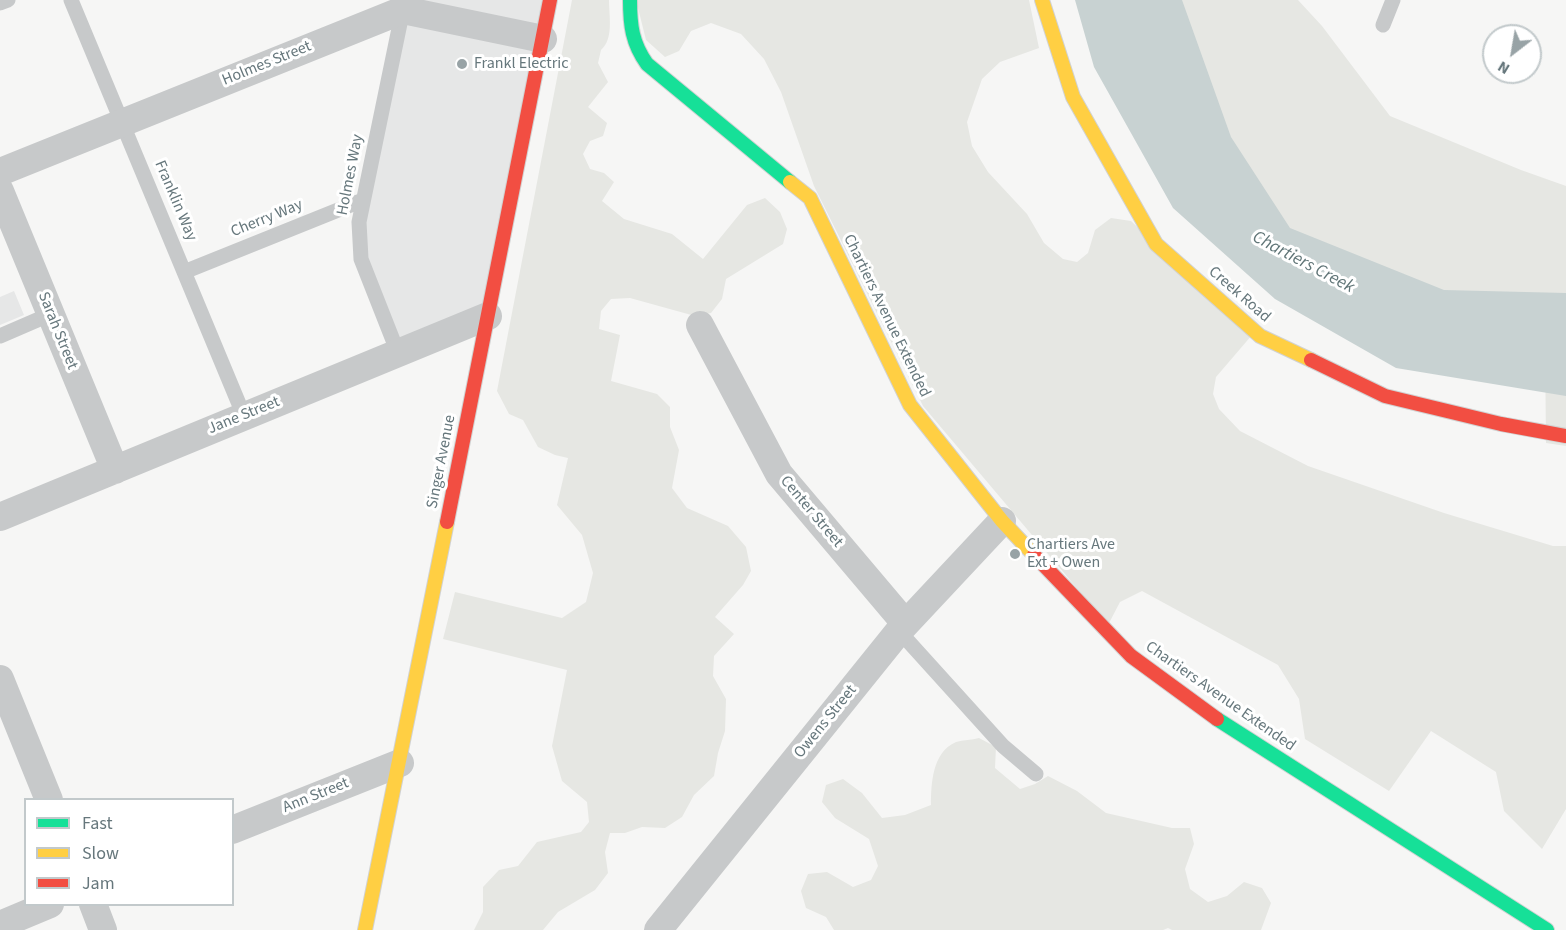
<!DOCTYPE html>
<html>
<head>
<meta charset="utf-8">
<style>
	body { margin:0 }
	#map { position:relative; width:1566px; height:930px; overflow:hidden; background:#f6f6f5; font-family:"Source Sans 3",sans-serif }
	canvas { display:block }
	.legend { position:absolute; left:24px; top:798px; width:210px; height:108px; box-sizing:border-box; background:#fff; border:2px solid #c2c9cb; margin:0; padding:8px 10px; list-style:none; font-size:18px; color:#66777c }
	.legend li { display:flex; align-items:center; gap:12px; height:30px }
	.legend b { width:30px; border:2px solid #c2c9cb }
	.north { position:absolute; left:1482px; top:24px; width:60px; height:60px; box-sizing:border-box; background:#fff; border:2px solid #c2c9cb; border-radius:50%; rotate:211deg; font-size:16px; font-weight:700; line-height:24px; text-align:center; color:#66777c }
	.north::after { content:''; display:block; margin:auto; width:21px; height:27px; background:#98a3a6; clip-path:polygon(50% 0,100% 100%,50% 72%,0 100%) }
</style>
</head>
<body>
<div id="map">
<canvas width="1566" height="930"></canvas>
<ul class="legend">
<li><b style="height:8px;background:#16e098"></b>Fast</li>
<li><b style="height:8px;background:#ffcf43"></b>Slow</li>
<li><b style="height:8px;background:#f24e42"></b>Jam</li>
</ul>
<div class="north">N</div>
</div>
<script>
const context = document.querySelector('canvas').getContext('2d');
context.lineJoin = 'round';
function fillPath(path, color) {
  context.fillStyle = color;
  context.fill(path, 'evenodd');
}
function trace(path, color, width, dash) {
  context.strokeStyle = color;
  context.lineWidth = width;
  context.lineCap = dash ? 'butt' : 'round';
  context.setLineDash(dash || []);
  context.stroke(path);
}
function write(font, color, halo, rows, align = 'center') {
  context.font = font + ' "Source Sans 3",sans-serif';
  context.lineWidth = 6;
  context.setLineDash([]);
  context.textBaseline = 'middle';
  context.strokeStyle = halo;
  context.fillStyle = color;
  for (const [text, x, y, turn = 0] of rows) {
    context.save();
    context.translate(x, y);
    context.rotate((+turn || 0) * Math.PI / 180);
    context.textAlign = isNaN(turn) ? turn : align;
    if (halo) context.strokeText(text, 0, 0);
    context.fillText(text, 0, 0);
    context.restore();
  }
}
const built = new Path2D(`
	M405,0H550L488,316L398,353L361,259L359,222Z
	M14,291L24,315L0,325V297Z`);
const green = new Path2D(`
	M572,0H609C609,16 614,39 601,50L598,63L608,82L588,107L607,123L603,136L590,141L583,154L590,169L604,173L614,182L602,201L624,219L672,234L703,259L747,205L765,198L780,212L787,229L783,244L726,279L722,299L711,313L695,316L630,298L611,299L601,311L599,329L620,335L611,381L657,394L670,407V427L679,450L672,488L687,508L728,526L746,547L751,571L743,585L715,617L734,634L714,656L713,676L726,699L725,731L718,753L714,776L694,795L682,817L665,828L642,827L625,833H610L605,852L608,873L595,890L558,912L543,930H474L483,912V887L499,870L518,866L537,842L581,832L589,822L587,802L562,781L552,746L567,670L443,639L455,592L562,618L586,602L593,573L582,535L557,505L568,458L555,455L538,447L523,420L509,414L497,391Z
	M636,0H1029L1039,48L1000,62L982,79L967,122L972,146L988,172L1027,214L1044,243L1063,259L1077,262L1088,253L1095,230L1111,218L1131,221L1252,335L1216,377L1213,394L1219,409L1240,431L1308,466L1444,513L1553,546H1566V809L1542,849L1504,811L1496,772L1431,731L1389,791L1305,739L1299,699L1278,665L1142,591L1120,602L1108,625L923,406L814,186L781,92L764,59L741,34L711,23L691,31L679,51L665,57L646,40Z
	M1117,0H1298L1322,26L1390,116L1521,170L1566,186V446L1546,443L1545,344L1312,275Z
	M979,738L996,747L995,768L1020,789L1035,784L1048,776L1077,791L1106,813L1172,828H1190L1194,844L1185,869L1190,889L1208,902L1227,896L1244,882L1262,888L1271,903L1261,930H1172L1168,928L1163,930H834L826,917L806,908L801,891L808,874L827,872L853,887L871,880L878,866L869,839L835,818L822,802L826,785L843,779L862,793L882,818L905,815L931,805C931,785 932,752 956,742C963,740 972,740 979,738Z`);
const water = new Path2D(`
	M1075,0H1182L1231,137L1290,228L1444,290L1566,293V396L1396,368L1275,299L1173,208L1094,67Z`);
const lane = new Path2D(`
	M71,0L244,416
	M0,3L8,0
	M1383,25L1393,0
	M184,272L363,200
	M0,336L51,314
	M398,353L361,259L359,222L403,9
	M899,631L1003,746L1036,774`);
const street = new Path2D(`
	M0,172L403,10L543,39
	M0,191L115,470
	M700,325L779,474L905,623
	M0,517L488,316
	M0,679L49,800
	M232,830L400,763
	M93,904L103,930
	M0,925L50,904
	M658,930L899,631L1002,521`);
const fast = new Path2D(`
	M630,0C630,25 632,43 647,64L790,182
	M1217,719L1547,930`);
const slow = new Path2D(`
	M1042,0L1073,97L1156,244L1260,336L1311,360
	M790,182L810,198L910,405L1002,521L1034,555
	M365,930L447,522`);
const jam = new Path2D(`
	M1311,360L1385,396L1501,424L1566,436
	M447,522L550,0
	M1034,555L1131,656L1217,719`);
const markers = [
	[462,64,6,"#98a3a6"],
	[1015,554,6,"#98a3a6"]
];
const streetNames = [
	["Holmes Street",267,64,-22],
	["Holmes Way",351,175,-79],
	["Franklin Way",175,201,67],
	["Cherry Way",267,219,-22],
	["Creek Road",1239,295,41],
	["Chartiers Avenue Extended",886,316,64],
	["Sarah Street",57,331,68],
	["Jane Street",244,416,-22],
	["Singer Avenue",442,462,-79],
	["Center Street",811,512,50],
	["Chartiers Avenue Extended",1220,697,35],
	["Owens Street",826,722,-51],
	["Ann Street",316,796,-22]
];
const poiNames = [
	["Frankl Electric",474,64],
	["Chartiers Ave",1027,545],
	["Ext + Owen",1027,563]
];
const waterNames = [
	["Chartiers Creek",1303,263,28]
];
fillPath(built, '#e6e7e7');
fillPath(green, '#e6e7e3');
fillPath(water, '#c8d2d2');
trace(fast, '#d1d2d2', 16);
trace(slow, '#d1d2d2', 16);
trace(jam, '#d1d2d2', 16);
trace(lane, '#c7c9ca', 15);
trace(street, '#c7c9ca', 28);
trace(fast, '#16e098', 14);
trace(slow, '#ffcf43', 14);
trace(jam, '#f24e42', 14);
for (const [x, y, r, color] of markers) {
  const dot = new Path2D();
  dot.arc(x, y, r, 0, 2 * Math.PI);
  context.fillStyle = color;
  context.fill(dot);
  trace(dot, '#fff', 2);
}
write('16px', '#66777c', '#fff', streetNames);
write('16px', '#66777c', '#fff', poiNames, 'left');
write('italic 18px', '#607577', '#fff', waterNames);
</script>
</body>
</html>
